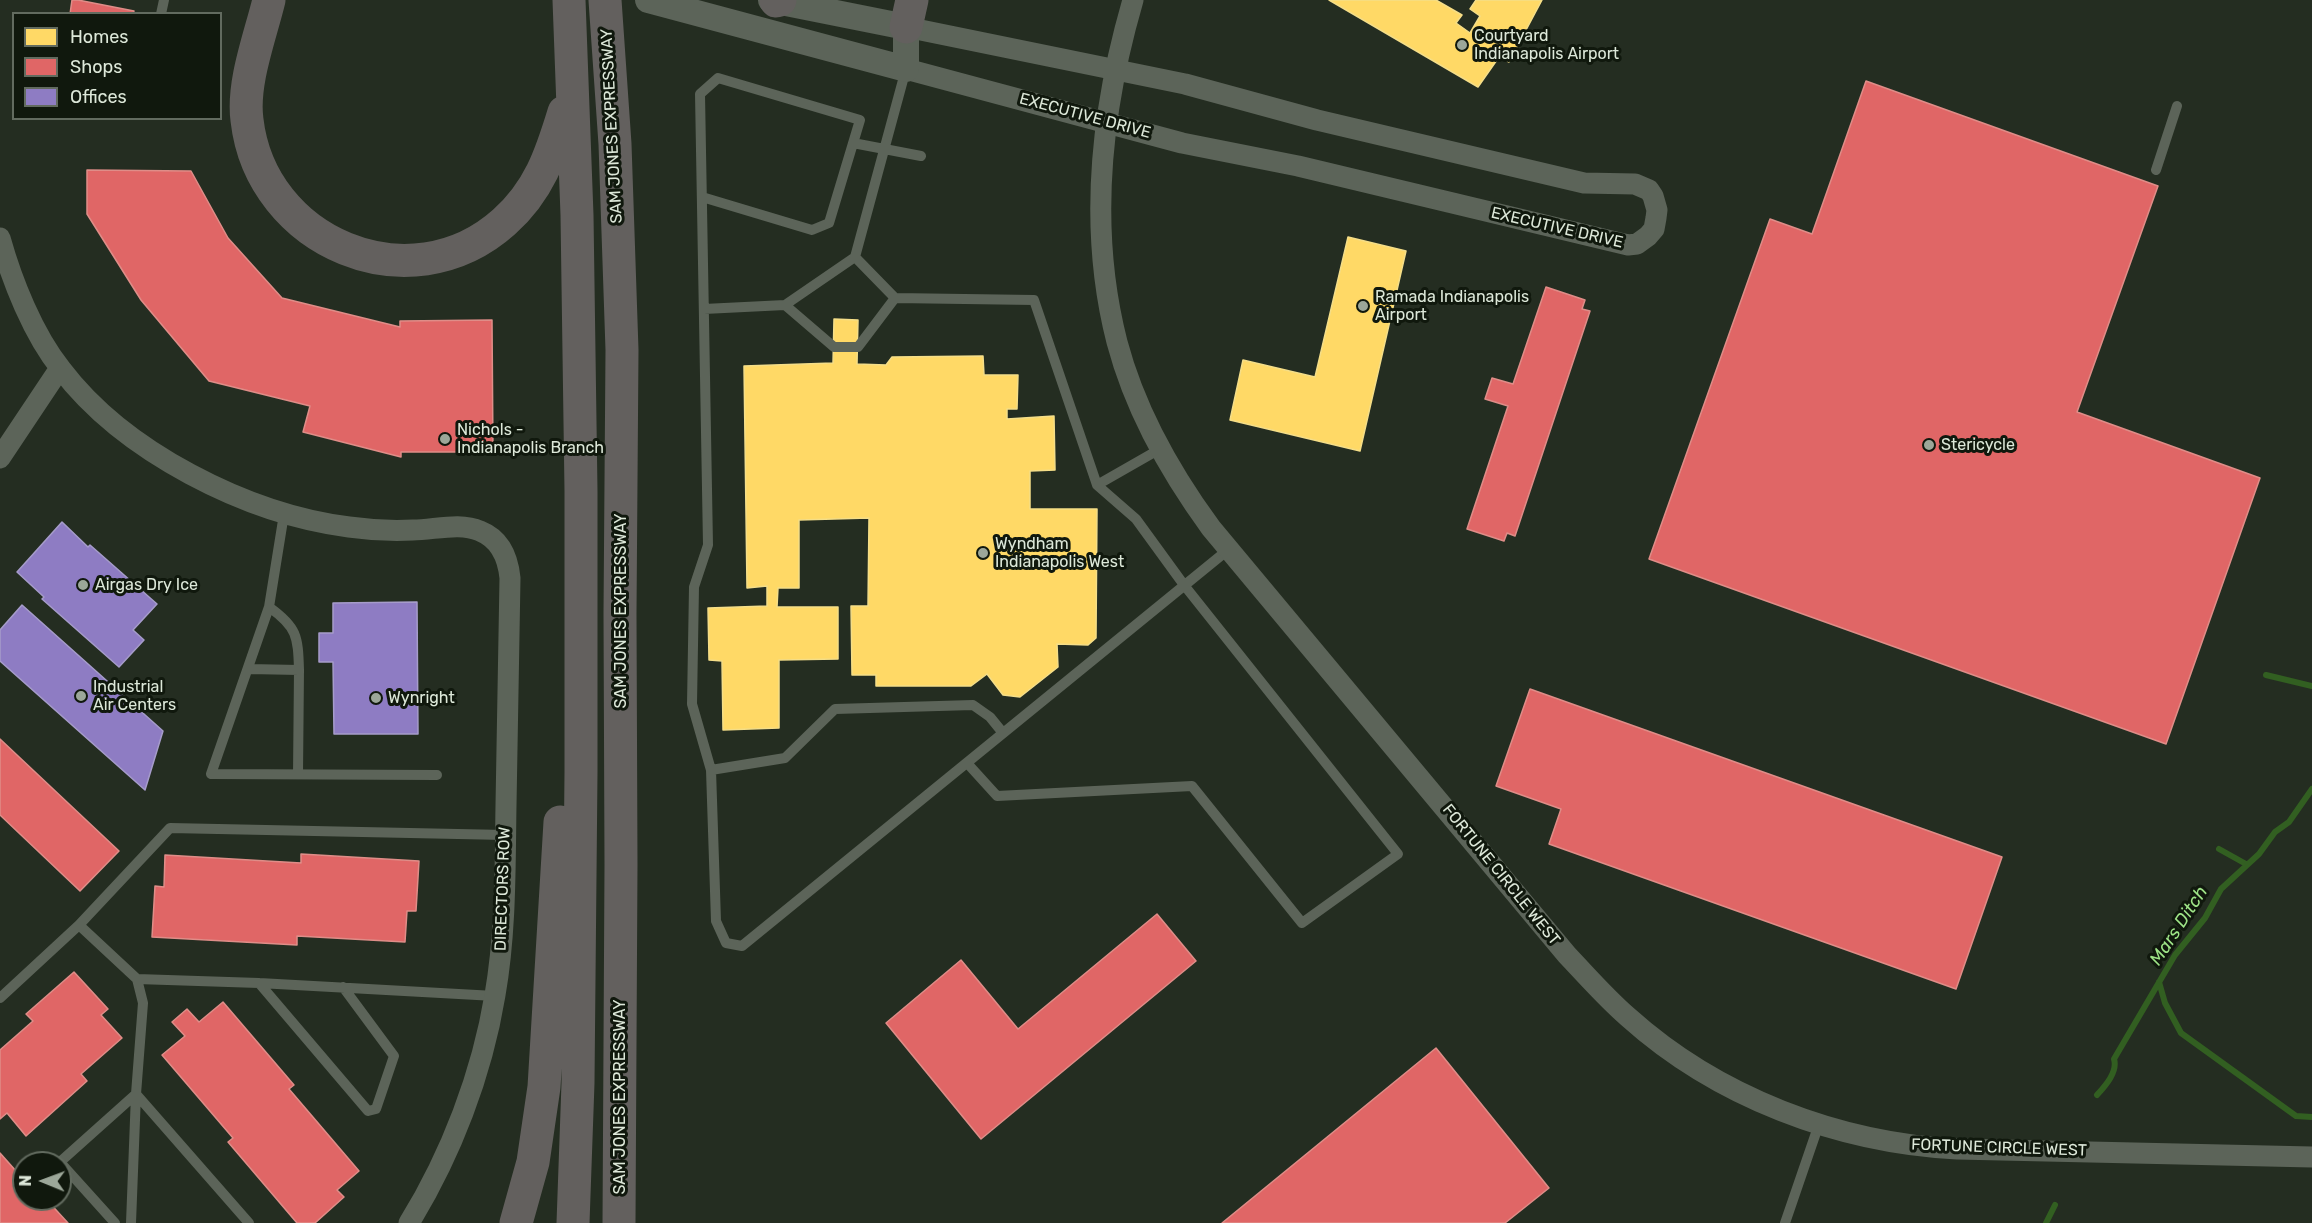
<!DOCTYPE html>
<html>
<head>
<meta charset="utf-8">
<style>
	body { margin:0 }
	#map { position:relative; width:2312px; height:1223px; overflow:hidden; background:#242d21; font-family:Rubik,sans-serif }
	canvas { display:block }
	.legend { position:absolute; left:12px; top:12px; width:210px; height:108px; box-sizing:border-box; background:#10180d; border:2px solid #626b5f; margin:0; padding:8px 10px; list-style:none; font-size:18px; color:#dde8d9 }
	.legend li { display:flex; align-items:center; gap:12px; height:30px }
	.legend b { width:30px; border:2px solid #626b5f }
	.north { position:absolute; left:12px; top:1151px; width:60px; height:60px; box-sizing:border-box; background:#10180d; border:2px solid #626b5f; border-radius:50%; rotate:271deg; font-size:16px; font-weight:700; line-height:24px; text-align:center; color:#dde8d9 }
	.north::after { content:''; display:block; margin:auto; width:21px; height:27px; background:#9ca799; clip-path:polygon(50% 0,100% 100%,50% 72%,0 100%) }
</style>
</head>
<body>
<div id="map">
<canvas width="2312" height="1223"></canvas>
<ul class="legend">
<li><b style="height:16px;background:#ffd966"></b>Homes</li>
<li><b style="height:16px;background:#e06666"></b>Shops</li>
<li><b style="height:16px;background:#8e7cc3"></b>Offices</li>
</ul>
<div class="north">N</div>
</div>
<script>
const context = document.querySelector('canvas').getContext('2d');
context.lineJoin = 'round';
function fillPath(path, color) {
  context.fillStyle = color;
  context.fill(path, 'evenodd');
}
function trace(path, color, width, dash) {
  context.strokeStyle = color;
  context.lineWidth = width;
  context.lineCap = dash ? 'butt' : 'round';
  context.setLineDash(dash || []);
  context.stroke(path);
}
function write(font, color, halo, rows, align = 'center') {
  context.font = font + ' Rubik,sans-serif';
  context.lineWidth = 6;
  context.setLineDash([]);
  context.textBaseline = 'middle';
  context.strokeStyle = halo;
  context.fillStyle = color;
  for (const [text, x, y, turn = 0] of rows) {
    context.save();
    context.translate(x, y);
    context.rotate((+turn || 0) * Math.PI / 180);
    context.textAlign = isNaN(turn) ? turn : align;
    if (halo) context.strokeText(text, 0, 0);
    context.fillText(text, 0, 0);
    context.restore();
  }
}
const homes = new Path2D(`
	M1329,0H1436L1462,15L1456,23L1470,33L1480,16L1470,9L1476,0H1542L1509,62L1499,57L1478,87Z
	M1348,237L1406,251L1360,451L1230,420L1243,360L1315,377Z
	M834,319L858,320L857,364L886,365L892,357L983,356L984,375H1018L1017,409H1007V419L1054,416L1055,470L1030,471V509H1097L1096,638L1088,645L1057,644L1058,667L1020,697L1003,695L987,674L971,686H876V675H852L851,606H868L869,518L799,520V588H778L777,607H838V659L779,660V728L723,730L722,661L709,660L708,608L767,606V586L747,588L744,366L833,363Z`);
const shops = new Path2D(`
	M72,0H78L134,11L133,14H70Z
	M1866,81L2158,186L2077,412L2260,478L2166,744L1649,559L1770,219L1812,234Z
	M87,170L191,171L228,238L282,298L400,327V321L492,320L493,452H401V457L303,432L310,406L209,381L141,300L87,214Z
	M1546,287L1585,300L1582,309L1590,311L1515,536L1507,533L1504,541L1467,529L1508,406L1485,399L1492,378L1513,384Z
	M1530,689L2002,857L1956,989L1549,844L1561,809L1496,786Z
	M0,739L119,851L80,891L0,815Z
	M301,854L419,861L416,911H407L405,942L297,936V945L152,937L155,886L164,887L165,855L301,863Z
	M1157,914L1196,961L981,1139L886,1023L961,960L1018,1029Z
	M74,972L108,1009L101,1015L122,1038L81,1074L87,1081L26,1136L7,1113L0,1119V1050L33,1021L26,1014Z
	M223,1002L294,1085L289,1089L359,1171L337,1190L344,1197L315,1223H297L228,1142L233,1138L162,1055L185,1036L172,1022L187,1009L199,1022Z
	M1436,1048L1549,1188L1505,1223H1222Z
	M0,1153L24,1180V1199H46L68,1223H0Z`);
const offices = new Path2D(`
	M62,522L88,547L90,545L157,604L133,630L144,640L119,667L42,599L44,597L17,572Z
	M417,602L418,734H334L333,662H319V633H333V603Z
	M22,605L163,731L145,790L0,661V630Z`);
const stream = new Path2D(`
	M2266,675L2312,686
	M2219,849L2246,864
	M2159,982L2165,1003L2181,1033L2296,1116L2312,1117
	M2097,1095C2105,1086 2118,1072 2114,1059L2175,955L2205,918L2221,889L2259,854L2275,832L2289,822L2312,789
	M2046,1223L2055,1205`);
const service = new Path2D(`
	M161,14L164,0
	M853,143L921,156
	M2156,170L2177,106
	M702,197L812,230L829,223L860,120L718,78L700,94L708,545L694,587L692,704L711,770
	M855,257L906,69
	M785,305L834,347H858L895,298
	M704,309L785,305L855,257L895,298L1034,300L1097,485L1136,519L1184,585L1398,854L1302,923L1192,786L997,796L967,763
	M1097,485L1160,449
	M284,514L269,607L211,774L437,775
	M269,607C297,627 298,636 299,670
	M249,669L299,670L298,774
	M1003,733L990,717L973,705L835,709L785,758L711,770L716,921L726,943L742,946L1229,549
	M79,925L137,979L259,983L495,996
	M259,983L368,1111L376,1109L394,1056L343,987
	M0,998L79,925L170,828L506,835
	M115,1223L60,1162L136,1094L249,1223
	M131,1223L136,1094L143,1003L137,979
	M1785,1223L1819,1124`);
const minor = new Path2D(`
	M1133,0C1101,110 1088,229 1117,342C1135,410 1170,472 1211,528L1567,955C1587,976 1606,998 1628,1017C1717,1097 1838,1143 1957,1149L2312,1157
	M906,27L1185,84L1317,120L1584,183L1635,184L1649,190L1653,196L1657,210L1656,218L1654,229L1648,236L1637,244L1628,245L1298,166L1182,143L906,69
	M0,238C12,281 33,334 61,369C124,452 247,514 349,527C370,530 392,531 413,530C434,530 460,522 480,531C500,539 508,558 510,578C509,653 508,729 506,805C505,868 506,932 495,995C482,1074 451,1155 409,1223
	M0,458L60,368`);
const tertiary = new Path2D(`
	M648,0L906,69V27L771,0`);
const motorway = new Path2D(`
	M269,0C260,37 242,83 247,120C261,243 410,306 504,222C539,191 551,155 564,112
	M569,0L577,215L581,491V772L578,1083L573,1223
	M605,0L615,144L622,350L620,613L621,865L619,1223
	M776,1L780,0
	M906,27L912,0
	M516,1223L533,1162L544,1087L560,822`);
const markers = [
	[1462,45,6,"#9ca799"],
	[1363,306,6,"#9ca799"],
	[445,439,6,"#9ca799"],
	[1929,445,6,"#9ca799"],
	[983,553,6,"#9ca799"],
	[83,585,6,"#9ca799"],
	[81,696,6,"#9ca799"],
	[376,698,6,"#9ca799"]
];
const poiNames = [
	["Courtyard",1474,36],
	["Indianapolis Airport",1474,54],
	["Ramada Indianapolis",1375,297],
	["Airport",1375,315],
	["Nichols -",457,430],
	["Indianapolis Branch",457,448],
	["Stericycle",1941,445],
	["Wyndham",995,544],
	["Indianapolis West",995,562],
	["Airgas Dry Ice",95,585],
	["Industrial",93,687],
	["Air Centers",93,705],
	["Wynright",388,698]
];
const streetNames = [
	["EXECUTIVE DRIVE",1085,116,15],
	["SAM JONES EXPRESSWAY",612,126,-93],
	["EXECUTIVE DRIVE",1557,228,13],
	["SAM JONES EXPRESSWAY",621,611,-90],
	["FORTUNE CIRCLE WEST",1501,875,51],
	["DIRECTORS ROW",503,889,-88],
	["SAM JONES EXPRESSWAY",620,1097,-90],
	["FORTUNE CIRCLE WEST",1999,1148,2]
];
const waterNames = [
	["Mars Ditch",2179,926,-57]
];
fillPath(homes, '#ffd966');
trace(homes, '#f5de88', 1.5);
fillPath(shops, '#e06666');
trace(shops, '#df8d88', 1.5);
fillPath(offices, '#8e7cc3');
trace(offices, '#a69cca', 1.5);
trace(stream, '#325f21', 6);
trace(service, '#5c6459', 10);
trace(minor, '#5c6459', 21);
trace(tertiary, '#5c6459', 26);
trace(motorway, '#63605e', 33);
for (const [x, y, r, color] of markers) {
  const dot = new Path2D();
  dot.arc(x, y, r, 0, 2 * Math.PI);
  context.fillStyle = color;
  context.fill(dot);
  trace(dot, '#10180d', 2);
}
write('16px', '#dde8d9', '#10180d', poiNames, 'left');
write('16px', '#dde8d9', '#10180d', streetNames);
write('italic 18px', '#9ee487', '#10180d', waterNames);
</script>
</body>
</html>
